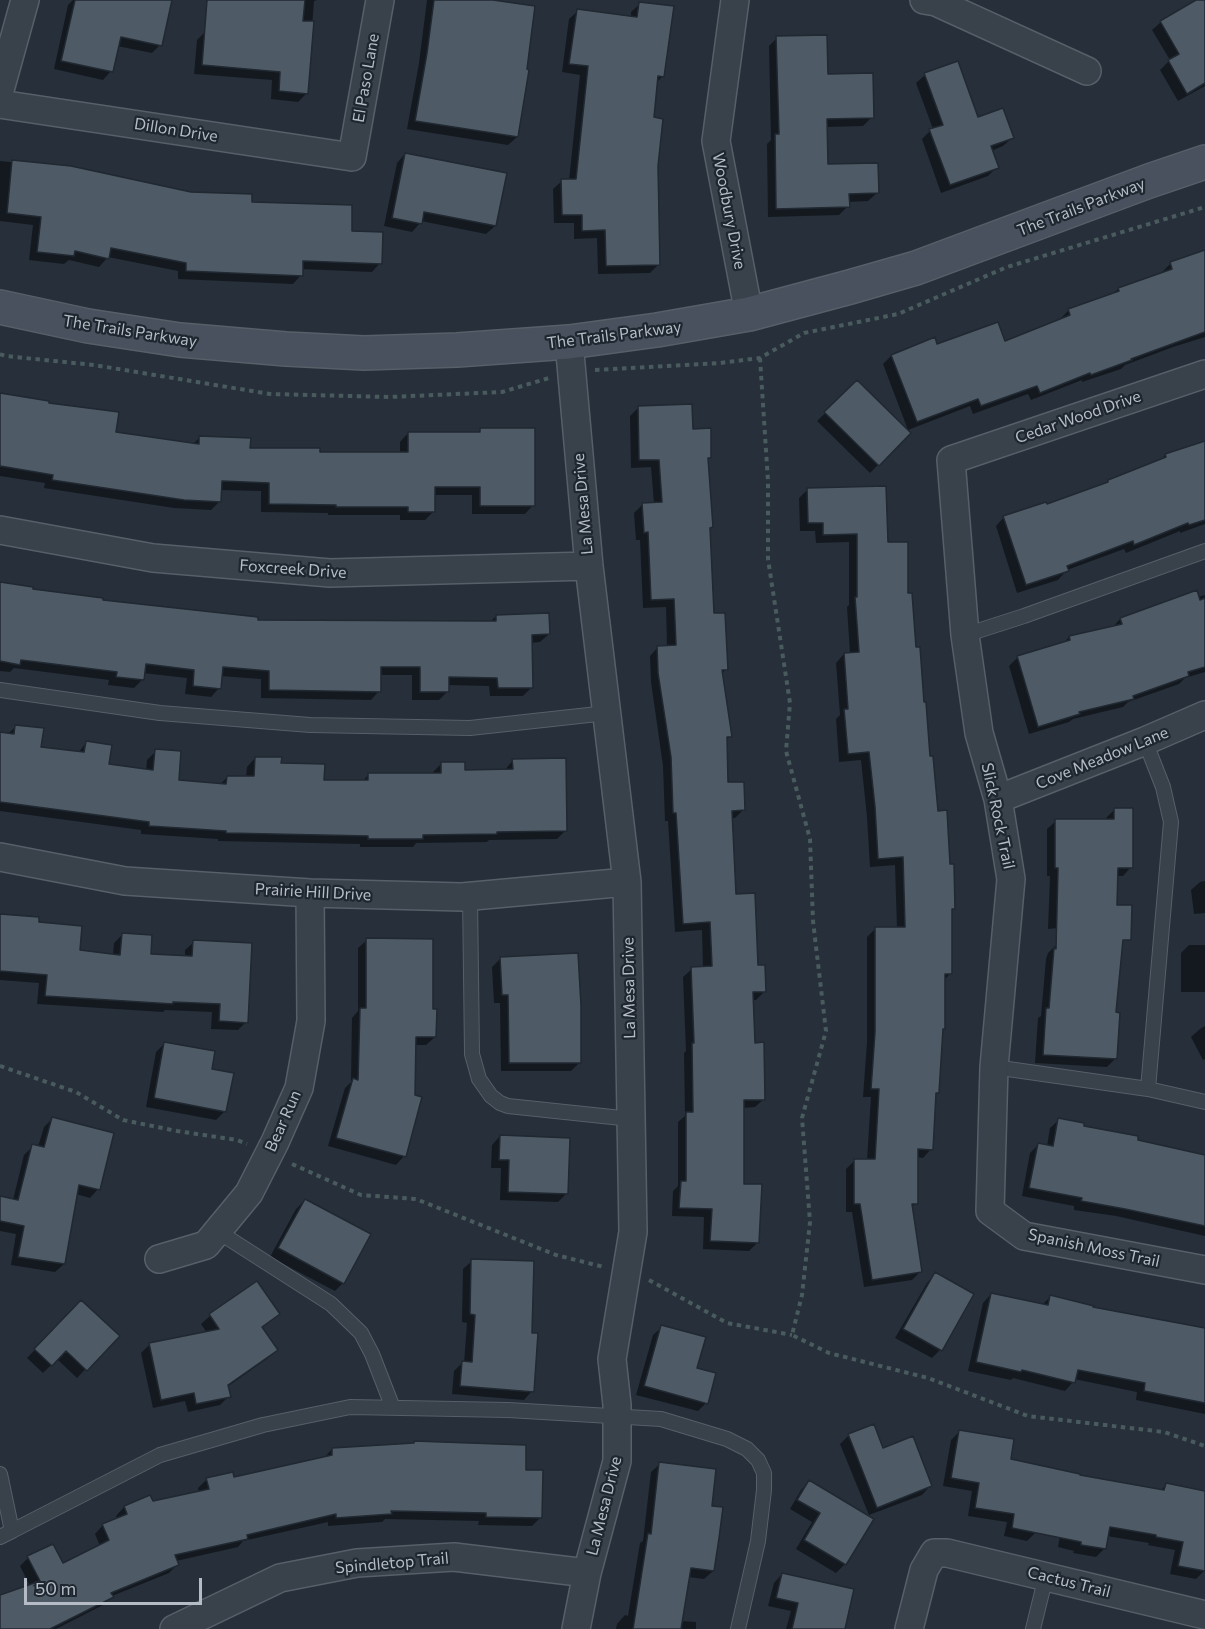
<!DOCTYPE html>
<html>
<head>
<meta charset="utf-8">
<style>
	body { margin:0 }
	#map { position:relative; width:1205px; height:1629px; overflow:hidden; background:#262f3a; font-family:Commissioner,sans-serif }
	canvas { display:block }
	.scale { position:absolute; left:24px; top:1578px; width:178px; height:27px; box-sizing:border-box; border:3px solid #b5bcc6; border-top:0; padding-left:8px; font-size:18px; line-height:21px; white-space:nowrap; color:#b5bcc6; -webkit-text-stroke:4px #1e2630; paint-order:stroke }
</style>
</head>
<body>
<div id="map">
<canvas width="1205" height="1629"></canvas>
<div class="scale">50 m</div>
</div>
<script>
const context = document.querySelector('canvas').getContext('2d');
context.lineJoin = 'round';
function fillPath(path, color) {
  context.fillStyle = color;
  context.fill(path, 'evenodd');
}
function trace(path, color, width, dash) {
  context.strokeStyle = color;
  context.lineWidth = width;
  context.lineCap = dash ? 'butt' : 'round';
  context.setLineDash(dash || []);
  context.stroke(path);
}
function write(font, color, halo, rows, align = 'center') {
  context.font = font + ' Commissioner,sans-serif';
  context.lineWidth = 4.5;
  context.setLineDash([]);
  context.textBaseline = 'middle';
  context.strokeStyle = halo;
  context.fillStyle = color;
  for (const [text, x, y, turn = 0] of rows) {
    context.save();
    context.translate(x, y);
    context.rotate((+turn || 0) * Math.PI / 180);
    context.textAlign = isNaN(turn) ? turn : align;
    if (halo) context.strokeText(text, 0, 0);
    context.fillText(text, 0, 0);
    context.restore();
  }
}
const shadow = new Path2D(`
	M73,0H170L160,45L152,53L117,46L111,71L103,80L54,69L68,5Z
	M212,0H317L314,1L307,93L298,102L271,99L272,80L194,74L197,40L205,32Z
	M427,0H492L517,137L508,145L407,129L419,63Z
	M1199,0H1205V86L1178,101L1160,70L1170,60L1152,30L1161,22Z
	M640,4L663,76L656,83L652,119L656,166L658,265L650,273L598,274L597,238L574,239V223H554L553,189L562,181H569L580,75L562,72L569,19L578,11L631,18V12Z
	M777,38L827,75L872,117L863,126L826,127L827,165L877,193L868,201L848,202V206L839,215L768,217L767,144L771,140L769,46Z
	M925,75L977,119L1012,138L1003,146L991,151L997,167L988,176L941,193L922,139L930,131L933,129L916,83Z
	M405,154L495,226L486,234L421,221L420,223L412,232L384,226L397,163Z
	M0,161L70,168L191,193L250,203L350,232L380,263L372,272L301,269V275L293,284L178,279V271L108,257L99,267L69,260L64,264L29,260L33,225L0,221Z
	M1205,252V337L1173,347L1125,365L1121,369L1082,382V380L1031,400L1028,394L973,414L970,406L908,430L883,364L891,356L936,346L1004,343L1060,319L1068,311L1112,295L1118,289L1163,273L1162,272L1171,263Z
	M857,382L909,433L870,473L817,421Z
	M0,395L114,434L193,444L200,437L249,449L318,453H400V442L408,433H477L481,430L533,505L525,514H472V495H434V511L425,520H400V515H328V513L261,512V491L220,490V501L211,510L174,508L44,488L45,483L0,476Z
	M639,407L692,430L710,458L707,461L712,527L708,530L713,615L726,669L721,675L730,736L725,741L727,784L744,809L735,818H731L734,896L765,991L756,1000H752L754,1044L764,1099L755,1107L742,1108V1185L758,1242L749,1251L703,1249L704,1217L672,1216L673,1191L678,1186V1122L685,1116L684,1053L686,1051L683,977L692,969L703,968L702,930L675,932L668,821H665L663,766L651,682L650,656L658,647H667L666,607L643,608L640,540H636L634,513L642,505L654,504L651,467L631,468L630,416Z
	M1205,442V524L1180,533V531L1126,553L1124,549L1067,570L1058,580L1017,593L996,526L1004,517L1046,506L1106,484L1108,481L1160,461L1165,455Z
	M808,489L886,544L906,595L936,813L953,909L950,912V974L944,980V1029L941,1031L937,1092L935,1095L931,1149L923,1158L916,1157V1203L911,1208L921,1271L912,1280L864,1287L852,1212H846V1169L855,1160H867L871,1097H863L867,1042V937L875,929H897L895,865L870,867L867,817L861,760L839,762L836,719L840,715L836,663L844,654H850L847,607L849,605V542L816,543L815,531H800L799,498Z
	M0,583L31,591L256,621L490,622L496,616L549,634L540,642L530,643L532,687L523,696H490L489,686L447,685V692L439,700H412V675H379V691L371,700L261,698V679L220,676L219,688L211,697L185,694L187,678L143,673L142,680L134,688L108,685L109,680L14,668L10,672L0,671Z
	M1205,595V672L1185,678L1179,684L1128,702L1123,707L1073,719L1069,722L1029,734L1009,666L1017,658L1063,644L1069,637L1112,628L1120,619Z
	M16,726L39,748L78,753L86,743L107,765L146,771L147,760L156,751L177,781L220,785L227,777H246L247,767L255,758L280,765L323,781L362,782L369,774H433V772L442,763L464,771H504L513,760L566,830L557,839L489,840L487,842L416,843L413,847H360V844L218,841V839L141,834V830L0,811V733L8,734Z
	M1115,809L1131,867L1123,876H1116L1106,923L1048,929L1050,876H1047V829L1056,821L1106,820V818Z
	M1205,881V913L1194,914L1191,890L1200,882Z
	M0,915L37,923L79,952L113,955L114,943L122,935L149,956L185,958V950L194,942L246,1022L238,1030L211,1029L212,1012L165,1010L163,1012L37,1004L39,983L0,980Z
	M367,940L431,1010L435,1037L426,1045H414L404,1156L396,1165L328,1146L345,1088L351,1082L352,1018L358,1011V948Z
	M1056,945L1115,1014V1059L1107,1067L1035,1063L1038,1018L1041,1016L1046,959L1048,953Z
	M1189,945H1205V992H1181V953Z
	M501,958L580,1062L571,1071H501L500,1003H494L492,967Z
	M1205,1026V1059L1203,1060L1191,1037L1200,1029Z
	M165,1043L210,1070L225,1111L216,1120L146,1107L156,1052Z
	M52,1119L98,1189L90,1198L76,1194L64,1264L55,1272L11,1265L16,1234L0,1231V1200H13L24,1155L33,1146L38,1147L44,1127Z
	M1059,1120L1136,1141L1205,1156V1236L1116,1216L1074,1210V1206L1022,1196L1030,1153L1038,1145L1047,1146L1050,1128Z
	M500,1136L567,1193L558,1202L500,1200L501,1168H491L492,1145Z
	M305,1200L343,1283L335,1291L270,1257L296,1209Z
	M472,1261L531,1334L532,1391L524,1400L452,1394L454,1371L462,1363H464L467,1323L462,1322L463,1269Z
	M935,1274L940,1350L932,1358L895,1338L927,1283Z
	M257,1283L278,1314L261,1329L276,1350L268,1358L227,1387L229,1396L220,1405L188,1412L185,1401L153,1408L141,1353L150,1344L207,1333L201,1324L210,1316Z
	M991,1294L1042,1305L1050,1297L1205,1332V1414L1136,1400L1137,1392L1074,1379L1073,1382L1065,1391L1013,1378L1011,1380L968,1371L983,1303Z
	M81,1302L117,1336L77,1378L57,1359L43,1373L27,1358Z
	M662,1327L695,1369L706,1403L698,1411L636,1395L653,1335Z
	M959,1432L1009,1460L1160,1491L1166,1485L1205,1492L1204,1571L1196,1579L1170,1574L1175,1550L1148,1545L1149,1543L1107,1536L1105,1548L1096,1557L1073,1553L1074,1551L1058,1547L1062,1524L1036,1532L1027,1541L1004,1536L1007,1522L968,1516L972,1491L943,1486L951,1440Z
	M849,1435L930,1486L922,1495L869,1515L840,1444Z
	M332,1449L524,1471L540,1518L532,1526L478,1525L479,1521L385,1519L382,1522L328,1526V1522L243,1541L238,1547L176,1561L177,1565L169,1573L112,1596L103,1605L56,1629H0V1597L30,1586L20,1566L28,1558L62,1565L100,1546L95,1534L103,1525L117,1519L116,1516L124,1507L149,1497L152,1503L199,1493L198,1488L207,1479H233L324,1458Z
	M660,1464L710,1507L713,1571L704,1579L688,1577L681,1621L696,1622V1629H616L617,1624L625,1615L628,1616L640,1543L643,1541L651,1472Z
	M809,1482L845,1564L836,1573L796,1549L812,1522L790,1509L801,1490Z
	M782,1574L843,1629H786L791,1611L768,1606L774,1583Z`);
const building = new Path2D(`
	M75,0H172L162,46L121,37L113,72L61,61Z
	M207,0H305L303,21H314L308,94L279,91L280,72L202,65Z
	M434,0H493L535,6L527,69L529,70L518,137L415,121L427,53Z
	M1196,0H1205V83L1187,94L1168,60L1179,54L1160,21Z
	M639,2L674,6L664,77L658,76L654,117L663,119L658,166L660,265L606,266L605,230L582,231V215H562L561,179H576L588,66L569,64L577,9L637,17Z
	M827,35L828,74L873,73L874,118L827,119L828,164L878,163L879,193L849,194L850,207L776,209L775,134H779L776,36Z
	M958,61L978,117L1003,108L1014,138L991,146L999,168L950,185L929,129L943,125L924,73Z
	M405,153L507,173L496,226L424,212L422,224L392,218Z
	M12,160L71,166L191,192L252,194V202L352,205V231L383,232L382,264L303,261V276L254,274L186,271V263L111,248L109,259L75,251L74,256L37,252L41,217L7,213Z
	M1205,250V332L1131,359L1132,360L1091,375L1090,373L1040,393L1037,386L981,406L978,399L917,422L891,355L935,337L937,344L998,322L1005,341L1070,315L1068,309L1119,291L1118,288L1172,269L1170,262Z
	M857,380L911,433L879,466L824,412Z
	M0,393L49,401V403L119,412L116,432L199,444V436L251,438L250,448H320V452H408V432H480V428H535V506H480V487H435V512H408V507H336V505L269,504V483L222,481L221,502L184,500L52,480L53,475L0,466Z
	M692,404L693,429L711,428V458H708L713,527L710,528L714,613H725L728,670H722L732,737H727L728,782H744L745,810L732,811L736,894L755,893L758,965H765L766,992H753L755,1043L764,1042L765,1100H744V1184H762L759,1243L710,1241L712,1209L679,1208L681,1181H686V1112H693L692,1043H694L691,967L712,966L710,922L683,924L676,813H673L671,757L658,673L657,646L676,645L674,599L651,600L648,532L644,533L642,503L662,502L659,460H639L638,406Z
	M1205,441V520L1189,525L1188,523L1134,545L1133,541L1067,566L1069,571L1026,585L1003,516L1046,502L1047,504L1108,482V480L1166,457L1165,454Z
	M886,486L888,542H908V593H912L916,647H920L924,702H926L930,756H933L938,811L947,810L950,864H954L955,909H952V974H945V1029H943L939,1093H936L933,1150L918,1149V1204H912L922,1272L872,1280L860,1204H854V1159H875L879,1089H871L875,1032V927H905L903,857L878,859L875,807L869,752L848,754L844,709H848L844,653L859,652L855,597H857V534L823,535V523H808L807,488Z
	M0,582L33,587V589L103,598V600L258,617V620L496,621V615L549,613L550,634L532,635L533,688H498L497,678L449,677V692H420V667H381V692L269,690V671L223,667L221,689L193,686L194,670L146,664L144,680L116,677L117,672L21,660L20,665L0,661Z
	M1197,590L1200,600L1205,598V667L1188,672L1189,676L1133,696L1134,699L1079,712L1080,714L1038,727L1017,656L1070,640L1069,636L1122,624L1120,618Z
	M15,725L44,728L41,747L84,752L86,741L112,745L109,764L153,770L155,749L181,751L179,780L226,784L227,776H254L255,757H282L281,763L325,764L324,780H368V773H441V762H465V770L513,769L512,759L566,758L567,831L497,832V834L423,835V839H368V836L226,833V831L149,826V822L0,802V732L14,734Z
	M1114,808H1133V868H1118L1117,905H1132L1131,940H1123L1116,1012L1120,1013L1117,1059L1043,1055L1046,1008H1049L1054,948L1056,949L1058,868H1055V819H1114Z
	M0,914L39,917V922L82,926L80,950L120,955L122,933L152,935L151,954L192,956L193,940L252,943L248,1023L219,1021L220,1004L173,1002V1004L45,996L47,975L0,971Z
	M366,938L433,939V1009H437L436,1037H416L415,1095L422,1097L406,1157L336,1138L353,1078L358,1080L360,1008H366Z
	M578,953L581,1005V1063H509L508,995H502L500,957Z
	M164,1042L215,1051L212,1069L234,1073L226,1112L154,1098Z
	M52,1117L114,1133L100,1190L79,1185L65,1264L18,1257L24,1226L0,1221V1196L18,1200L32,1144L44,1147Z
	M1058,1118L1084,1123V1126L1138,1136V1140L1205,1155V1226L1125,1209L1081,1201L1082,1198L1029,1188L1038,1143L1053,1146Z
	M500,1135L570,1138L568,1194L508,1192L509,1160H499Z
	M305,1199L371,1234L344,1284L278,1248Z
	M471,1259L534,1261L532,1333H538L534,1392L460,1386L462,1361L472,1362L475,1315L470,1314Z
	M935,1272L974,1294L942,1351L903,1329Z
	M257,1281L280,1314L262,1327L278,1350L228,1385L231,1397L196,1404L194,1393L161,1400L149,1343L219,1329L209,1314Z
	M991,1293L1048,1305L1050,1295L1094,1306L1093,1307L1205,1328V1403L1144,1391L1145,1383L1078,1370L1075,1383L1022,1370L1021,1372L976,1362Z
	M81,1300L120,1336L87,1371L66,1351L52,1366L34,1349Z
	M661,1325L706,1337L697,1368L716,1373L708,1404L644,1386Z
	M874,1424L883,1448L913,1436L932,1486L877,1508L848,1434Z
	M959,1430L1014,1439L1011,1459L1080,1474V1475L1164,1490L1166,1483L1205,1491V1571L1178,1566L1183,1542L1156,1537V1535L1110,1527L1106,1549L1081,1545V1542L1012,1528L1014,1514L975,1508L979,1483L951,1478Z
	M414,1441L526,1445V1470H543L542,1518L486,1517V1513L391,1511L392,1514L336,1518V1514L247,1535L248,1539L175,1555L179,1565L111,1593L114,1597L50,1629H0V1595L40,1581L27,1556L53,1544L63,1563L109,1540L102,1524L127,1514L124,1506L150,1495L153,1501L209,1489L206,1478L233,1472L234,1477L332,1455V1448L414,1443Z
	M659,1462L716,1469L712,1506L723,1507L719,1538L714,1571L691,1568L681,1629H633L648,1533L651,1534Z
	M809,1480L874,1519L846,1565L804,1540L820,1513L797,1500Z
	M782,1573L854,1589L845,1629H792L798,1603L776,1598Z`);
const path = new Path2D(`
	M0,354L5,356L94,365L270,394L389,397L502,392L549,378
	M760,358L768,481V559L790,703L786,751L810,839L813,921L826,1031L802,1118L810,1222L802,1295L792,1335L829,1353L928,1378L1028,1416L1164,1432L1205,1446
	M595,370L720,363L760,358L804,333L898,314L1007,267L1205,207
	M0,1066L76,1092L123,1120L177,1131L237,1140L247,1144
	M292,1164L361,1195L416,1199L556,1255L604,1267
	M649,1280L727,1323L792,1335`);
const lane = new Path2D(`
	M965,635L1024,616L1205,551
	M0,690L160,713L310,725L470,728L607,713
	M1145,741L1163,787L1171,822L1148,1089
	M470,896L472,1054L479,1079L491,1096L500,1103L508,1106L631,1119
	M994,1067L1148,1089L1205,1102
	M217,1231L331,1304L361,1333L372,1354L393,1408
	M0,1474L12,1531L0,1537
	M12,1531L160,1455L263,1425L350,1407L508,1410L661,1419L727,1439L747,1449L758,1460L764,1473V1490L758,1541L738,1629
	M1033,1629L1046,1576`);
const street = new Path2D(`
	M735,0L716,141L749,314
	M924,0L936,2L1087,71
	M0,90L25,0
	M0,104L352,157L380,0
	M569,342L589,566L627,882L633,1232L612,1359L617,1405V1461L587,1573L576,1629
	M1205,374L951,460L965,635L979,733L998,799L1011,879L994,1067L990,1211L1024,1236L1205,1270
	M0,530L153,558L330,573L589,566
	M998,799L1145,741L1205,715
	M0,857L125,881L310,893L462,897L627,882
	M159,1259L206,1245L249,1193L275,1142L299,1088L311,1021L310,893
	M174,1629L280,1578L357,1563L454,1557L587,1573
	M909,1629L924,1570L934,1553H947L1205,1615`);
const secondary = new Path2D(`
	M0,307L88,326L180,340L286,349L364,353L457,350L569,342L657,330L749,314L850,287L916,268L1149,181L1205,162`);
const streetNames = [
	["El Paso Lane",366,78,-80],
	["Dillon Drive",176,130,9],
	["The Trails Parkway",1081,207,-21],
	["Woodbury Drive",729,211,79],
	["The Trails Parkway",130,331,9],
	["The Trails Parkway",614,335,-7],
	["Cedar Wood Drive",1078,417,-19],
	["La Mesa Drive",583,504,-95],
	["Foxcreek Drive",293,569,4],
	["Cove Meadow Lane",1102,758,-22],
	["Slick Rock Trail",998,816,78],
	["Prairie Hill Drive",313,892,3],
	["La Mesa Drive",629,988,-91],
	["Bear Run",283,1121,-66],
	["Spanish Moss Trail",1094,1248,12],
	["La Mesa Drive",604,1506,-76],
	["Spindletop Trail",392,1563,-5],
	["Cactus Trail",1069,1582,14]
];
fillPath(shadow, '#0007');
fillPath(building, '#4e5a65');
trace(building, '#202832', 1.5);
trace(lane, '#575f69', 16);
trace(street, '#575f69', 30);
trace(secondary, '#575f69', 36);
trace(path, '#495b5d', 4, [4.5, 4.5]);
trace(lane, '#39414b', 14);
trace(street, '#39414b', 27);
trace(secondary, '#48515d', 33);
write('16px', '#b5bcc6', '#1e2630', streetNames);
</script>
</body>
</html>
